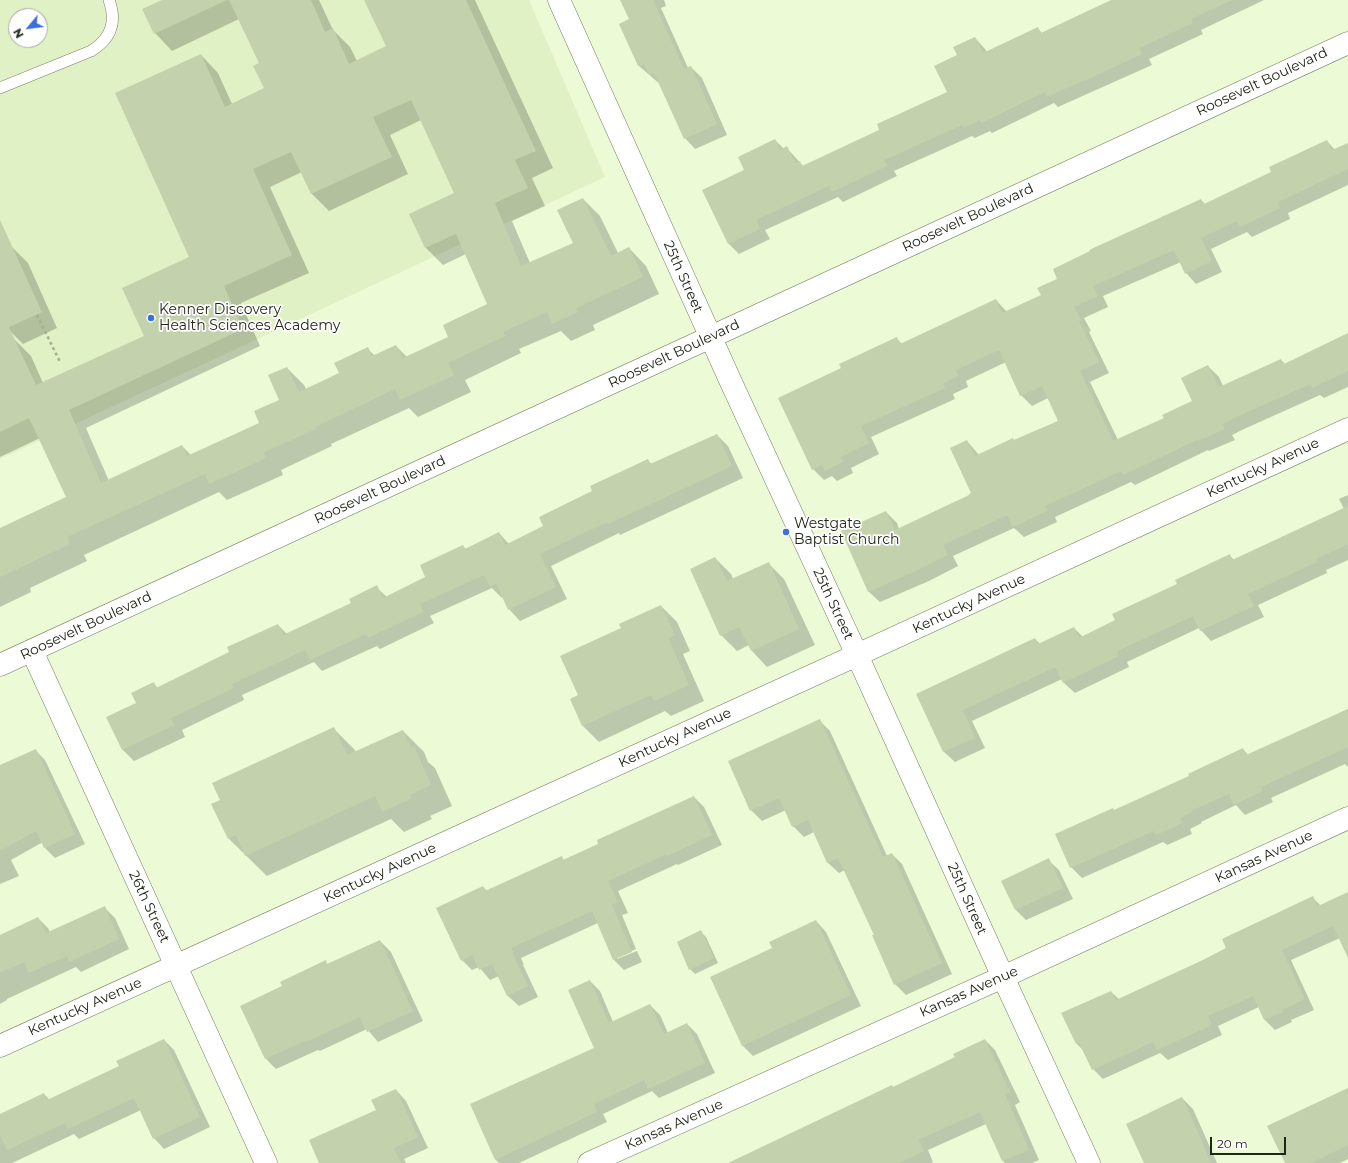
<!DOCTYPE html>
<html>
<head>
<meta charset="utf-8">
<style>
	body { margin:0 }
	#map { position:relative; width:1348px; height:1163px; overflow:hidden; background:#ecfad6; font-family:Montserrat,sans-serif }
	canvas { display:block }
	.north { position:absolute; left:8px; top:8px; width:40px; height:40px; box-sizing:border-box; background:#fff; border:1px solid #a6a8a3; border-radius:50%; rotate:241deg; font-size:11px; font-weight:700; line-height:16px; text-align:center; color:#212618 }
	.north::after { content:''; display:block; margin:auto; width:14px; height:18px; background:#3970df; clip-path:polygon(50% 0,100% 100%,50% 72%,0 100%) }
	.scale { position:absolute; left:1210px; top:1137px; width:76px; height:18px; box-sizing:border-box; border:2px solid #212618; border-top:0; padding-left:5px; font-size:12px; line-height:14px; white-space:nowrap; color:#212618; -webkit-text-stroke:3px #fff; paint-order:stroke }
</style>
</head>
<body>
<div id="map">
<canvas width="1348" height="1163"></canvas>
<div class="north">N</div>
<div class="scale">20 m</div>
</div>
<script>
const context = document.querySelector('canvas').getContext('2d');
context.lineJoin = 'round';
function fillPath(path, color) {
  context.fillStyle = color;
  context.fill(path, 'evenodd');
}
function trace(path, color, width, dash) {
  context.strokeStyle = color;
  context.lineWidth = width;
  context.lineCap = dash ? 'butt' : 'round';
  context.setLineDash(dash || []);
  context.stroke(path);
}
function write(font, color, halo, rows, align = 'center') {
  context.font = font + ' Montserrat,sans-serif';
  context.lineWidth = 3.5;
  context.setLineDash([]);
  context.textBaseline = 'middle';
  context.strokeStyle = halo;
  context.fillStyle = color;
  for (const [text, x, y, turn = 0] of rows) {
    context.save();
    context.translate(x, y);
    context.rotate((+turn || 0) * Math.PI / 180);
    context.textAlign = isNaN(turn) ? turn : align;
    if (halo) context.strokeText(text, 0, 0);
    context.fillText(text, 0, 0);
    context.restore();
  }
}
const built = new Path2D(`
	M0,0H529L605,177L0,459ZM16,16H40V40H16Z`);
const shadow = new Path2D(`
	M164,0H319L333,30L350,47L357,61L387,47L365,0H475L553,168L532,178L545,206L512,221L530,263L574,243L583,199L600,216L618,253L629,248L646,266L659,294L593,325L595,330L571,341L561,331L519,349L521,353L465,380L471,392L418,417L409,408L331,444L332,446L281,470L283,475L227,500L219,492L84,555L87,561L30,588L31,592L0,607V529L67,498L40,438L0,457V345L14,339L31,356L43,383L145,336L190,257L201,55L218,73L232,104L265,89L260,64L239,19L172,51L155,33ZM421,120L455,194L411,214L426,248L443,265L466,254L488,305L450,337L407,357L396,346L375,356L367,348L340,374L306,389L304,385L287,368L280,400L261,424L191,455L182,446L109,481L86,428L260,346L241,303L309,273L270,187L302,172L312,194L329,211L408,174L390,135Z
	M621,0H664L666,6L661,8L688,68L691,67L702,78L727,135L695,149L685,138L661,85L639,66L630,20Z
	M1113,0H1264L1201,30L1203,34L1149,59L1152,65L1058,107L1054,103L992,133L990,131L975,138L972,136L894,171L897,176L843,202L838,197L765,230L770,239L739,254L728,243L745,170L775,140L784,149L787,148L804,167L881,130L948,93L958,56L975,38L985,49L987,52L1038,29L1042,33Z
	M1327,141L1335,150L1348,144V185L1288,213L1290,219L1252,237L1247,232L1211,249L1222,272L1196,284L1186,273L1181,262L1103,296L1108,307L1084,318L1091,331L1089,332L1109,373L1090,382L1118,440L1165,418L1193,401L1208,366L1219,377L1223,386L1281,360L1285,364L1348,335V387L1324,398L1320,395L1244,429L1232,435L1235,440L1209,451L1208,450L1135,485L1131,482L1055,517L1057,522L1024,537L1014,528L953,556L958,566L929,581L880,602L869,592L842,531L886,512L897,523L899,529L971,496L972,493L967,441L979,455L1059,421L1048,398L1032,406L1021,395L1006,362L966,381L968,387L953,394L955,399L871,437L879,454L851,468L853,473L837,481L832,476L824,480L813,469L842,368L896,338L902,344L996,300L1007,312L1042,296L1059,279L1201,200L1205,204L1273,173Z
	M12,247L28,263L57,328L23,344L7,328L0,312V252Z
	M717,435L728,446L743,478L620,535L619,533L551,566L567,599L520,621L509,609L503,597L502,598L492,588L430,616L434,623L380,649L377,646L322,671L314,662L242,695L244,700L182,730L185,737L134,761L123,750L107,718L137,703L153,683L158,688L230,653L278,625L287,634L352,603L376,587L387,597L427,578L463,546L466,549L499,533L509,544L544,527L594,492L648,460L652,465Z
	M1348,495V560L1326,570L1327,573L1258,605L1264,617L1211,641L1199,628L1127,662L1129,667L1075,693L1064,683L1062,679L972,721L985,748L955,762L944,752L917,694L1035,639L1040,644L1074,628L1083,637L1117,621L1230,556L1234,560L1344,509L1339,499Z
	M715,558L731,574L733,579L768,563L784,579L815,645L767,667L752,651L749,645L737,651L721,635Z
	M661,606L677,622L690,651L683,654L704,701L671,716L665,711L599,742L583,726L571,699L580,695L622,629Z
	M1348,709V767L1345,764L1271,798L1273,802L1245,815L1236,805L1201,822L1202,823L1190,829L1192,834L1167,845L1163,842L1082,878L1071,867L1114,811L1190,776L1243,749L1248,755Z
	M819,720L830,731L887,856L892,854L902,864L952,974L906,995L895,984L875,935L845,870L839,873L828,863L814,832L804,837L793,826L786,810L762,821L751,810Z
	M333,728L354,749L356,752L403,731L424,752L428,762L435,768L452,806L430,816L432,819L404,832L391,819L267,876L229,839L221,800Z
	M35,750L45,760L85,844L55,858L45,848L43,842L11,860L19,876L0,884V766Z
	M694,797L704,807L722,845L678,865L677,864L618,891L628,913L622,915L636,949L617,957V959L637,951L642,962L624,970L614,960L598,923L521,958L524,965H523L538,997L519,1006L508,996L499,976L490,980L479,967L472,970L462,960L483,887L487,891L561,857L564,860L599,844Z
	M1048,860L1059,870L1073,899L1026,920L1016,910L1003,881Z
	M1348,893V945L1340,938L1291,960L1314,1010L1291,1020L1292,1022L1275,1030L1265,1020L1259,1007L1218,1026L1222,1035L1168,1060L1160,1053L1103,1079L1093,1069L1084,1051L1077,1044L1063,1014L1111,992L1119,999L1228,949L1313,898L1321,906Z
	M105,908L115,918L129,949L81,972L76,967L7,999V1000L0,1004V936L38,918L48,928L50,932Z
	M816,921L826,932L861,1006L753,1056L742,1045L774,949Z
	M701,932L706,937L718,963L695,974L690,969Z
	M380,941L391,952L423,1021L378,1042L367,1029L320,1051L318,1050L276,1069L266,1059L325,962L329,965Z
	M590,981L600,991L613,1022L650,1005L660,1015L668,1033L687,1024L697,1034L715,1073L659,1098L652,1091L603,1114L607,1122L519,1163H499L495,1159L595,1049Z
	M164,1040L174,1050L210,1127L164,1149L154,1138L141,1110L79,1139L74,1134L12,1163H0V1116L44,1094L50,1100L120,1066Z
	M985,1040L995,1050L1020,1102L1015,1105L1039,1160L1032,1163H1005L1003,1161L986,1124L928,1150L933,1162L931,1163H729L956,1058Z
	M1348,1089V1159L1340,1163H1286Z
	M396,1090L406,1101L428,1148L404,1159L406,1163H320L377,1110Z
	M1182,1098L1193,1109L1217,1163H1145Z`);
const building = new Path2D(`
	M162,0H227L154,34L142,9Z
	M229,0H311L325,32L333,28L349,64L386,46L364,0H466L536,151L515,160L528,188L495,203L521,266L573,243L557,210L583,198L611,256L629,247L643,277L576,308L578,312L552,324L547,312L503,332L505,336L448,363L454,375L400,400L395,389L315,427L316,429L264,452L266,458L209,484L205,474L67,537L70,544L0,577V528L66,497L29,418L0,432V220L42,312L9,327L36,385L144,336L122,288L189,257L115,93L201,54L225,107L264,88L253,66L259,63ZM411,100L454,193L409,214L425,248L456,234L487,304L443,325L448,337L403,358L396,345L372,356L368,347L334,363L339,373L299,392L287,367L268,375L279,400L254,411L259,423L187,456L182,445L101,483L69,410L243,329L224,286L292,255L253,169L291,152L311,194L392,157L373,117Z
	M620,0H653L684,69L691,66L717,124L684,139L654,73L649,75L644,64L638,66L619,24L629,19Z
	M1111,0H1232L1191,19L1193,23L1139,48L1142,54L1084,81V80L1047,97L1045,92L981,123L980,120L964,128L962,125L884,160L887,166L832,192L829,186L756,220L760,229L728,244L702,190L744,170L738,157L775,139L780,150L787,146L795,163L800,161L802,166L879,130L877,124L947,92L934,66L957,55L953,47L975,37L983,53L1038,27L1041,33Z
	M1327,140L1332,150L1348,143V169L1278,202L1280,208L1240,227L1237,221L1201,238L1212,261L1185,274L1174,250L1093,286L1098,296L1074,307L1081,320L1079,321L1099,362L1080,371L1113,441L1164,418L1162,415L1192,401L1181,378L1208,365L1219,387L1281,359L1284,364L1348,333V371L1312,388L1310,384L1234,418L1222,424L1225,429L1198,441L1197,440L1123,475L1121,471L1045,506L1047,511L1013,527L1007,515L943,545L948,555L918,570L868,592L841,531L886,511L895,530L969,495V494L971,493L950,448L967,440L975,456L1013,438L1014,440L1058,421L1042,386L1020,396L999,350L956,370L958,376L943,383L945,388L861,426L869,443L841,457L843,462L825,471L822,465L812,470L778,398L841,368L839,364L897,337L900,344L996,299L1002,313L1041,295L1037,288L1057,279L1053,269L1090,251L1089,250L1201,199L1204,204L1271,172L1269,167Z
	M717,434L732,466L608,524L607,522L540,554L556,587L508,610L496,583L490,587L484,575L420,604L423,612L368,638L366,634L310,660L305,650L232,684L234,688L171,718L174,725L122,750L106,717L136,703L131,693L154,682L156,688L229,652L227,647L278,624L283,635L351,603L349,599L377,585L383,598L425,577L420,565L463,545L465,549L499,532L505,545L543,526L539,517L592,491L590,486L648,459L650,464Z
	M1348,506V544L1316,559L1317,562L1248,594L1254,606L1200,631L1193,616L1117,651L1119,656L1063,683L1055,667L963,710L975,738L943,752L916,694L1035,638L1038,644L1074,627L1079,638L1115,620L1112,614L1177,584L1175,580L1230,554L1232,560Z
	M715,557L727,581L769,562L799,629L751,651L739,627L720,636L690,569Z
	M661,605L675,635L668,638L689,685L654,701L651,695L582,726L570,699L578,695L560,656L621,628L619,624Z
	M1348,709V747L1261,787L1263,791L1234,805L1229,794L1191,811L1192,812L1180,818L1182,823L1156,835L1154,831L1070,868L1055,834L1113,808L1114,810L1189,776L1188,774L1243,748L1246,755Z
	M820,719L883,857L892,853L942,963L894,985L872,935H874L838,858L827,863L808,820L792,827L779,798L750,811L728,761Z
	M334,727L347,755L403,730L411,748L414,746L431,785L410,795L412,798L382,812L375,796L245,856L236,835L228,839L211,804L220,800L212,783Z
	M36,749L75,834L44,848L36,831L0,851V765Z
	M694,796L712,835L667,856V854L608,881L618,902L612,905L632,952L613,960L592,911L511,948L514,954L513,955L528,986L507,996L492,964L479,970L472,955L461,961L436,908L483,886L485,891L562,856L563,860L598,844L597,840Z
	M1049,858L1063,888L1015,910L1001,881Z
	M1348,892V958L1333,926L1282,950L1305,999L1282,1010L1283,1012L1264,1020L1253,996L1208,1016L1212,1025L1157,1050L1153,1042L1092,1070L1079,1043L1076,1044L1061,1013L1111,991L1116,1000L1203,960L1226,948L1222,939L1313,896L1318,906Z
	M105,906L119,939L69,962L67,956L29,973L24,962L0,973V935L38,917L46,933Z
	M816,920L851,995L742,1046L710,977L772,948L769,942Z
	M701,930L714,958L689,970L677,942Z
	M380,940L413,1011L367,1032L360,1017L308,1041L307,1040L265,1059L240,1006L282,986L280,982L326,960L327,964Z
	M590,980L609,1023L650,1004L664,1034L687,1023L705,1063L648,1089L644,1080L594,1104L597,1112L495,1160L470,1104L594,1048L568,990Z
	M164,1039L200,1117L153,1139L134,1098L68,1129L65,1123L7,1150L0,1136V1114L44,1093L47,1100L119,1066L116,1061Z
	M985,1039L1010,1092L1005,1094L1029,1150L1002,1161L980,1112L918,1140L924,1151L899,1163H728L892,1085L893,1087L955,1057L953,1054Z
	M1348,1088V1145L1311,1163H1285L1267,1126Z
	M396,1089L418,1137L394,1148L401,1163H319L309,1140L376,1110L371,1100Z
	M1182,1097L1204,1145H1203L1211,1163H1144L1126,1124Z`);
const path = new Path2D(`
	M37,315L60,362`);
const lane = new Path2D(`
	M0,88L91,51C111,39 117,22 109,0`);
const street = new Path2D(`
	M559,0L730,380L857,655L1003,977L1089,1163
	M32,651L266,1163
	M0,1046L857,655L1348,429
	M589,1163L1003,977L1348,818`);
const secondary = new Path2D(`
	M0,665L1348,43`);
const markers = [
	[151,318,4,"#3970df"],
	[786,532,4,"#3970df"]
];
const streetNames = [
	["Roosevelt Boulevard",1262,82,-25],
	["Roosevelt Boulevard",968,218,-25],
	["25th Street",683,277,66],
	["Roosevelt Boulevard",674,354,-25],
	["Kentucky Avenue",1263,468,-25],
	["Roosevelt Boulevard",380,490,-25],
	["25th Street",833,604,65],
	["Kentucky Avenue",969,604,-25],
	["Roosevelt Boulevard",86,626,-25],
	["Kentucky Avenue",675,738,-25],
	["Kansas Avenue",1264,857,-25],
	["Kentucky Avenue",380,873,-25],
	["25th Street",967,899,66],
	["26th Street",149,907,65],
	["Kansas Avenue",969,992,-24],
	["Kentucky Avenue",85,1007,-24],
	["Kansas Avenue",674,1125,-24]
];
const poiNames = [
	["Kenner Discovery",159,310],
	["Health Sciences Academy",159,326],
	["Westgate",794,524],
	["Baptist Church",794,540]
];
fillPath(built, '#e0f1c5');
fillPath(shadow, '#0003');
fillPath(building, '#c3d1ad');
trace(lane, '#758161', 12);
trace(street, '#758161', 23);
trace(secondary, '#758161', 23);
trace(path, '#a4af93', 2.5, [3, 3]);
trace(lane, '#fff', 11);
trace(street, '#fff', 22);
trace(secondary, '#fff', 22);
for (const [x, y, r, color] of markers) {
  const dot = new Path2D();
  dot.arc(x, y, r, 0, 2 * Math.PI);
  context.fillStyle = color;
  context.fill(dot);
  trace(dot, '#fff', 1.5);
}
write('14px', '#212618', '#fff', streetNames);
write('14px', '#212618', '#fff', poiNames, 'left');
</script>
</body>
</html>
